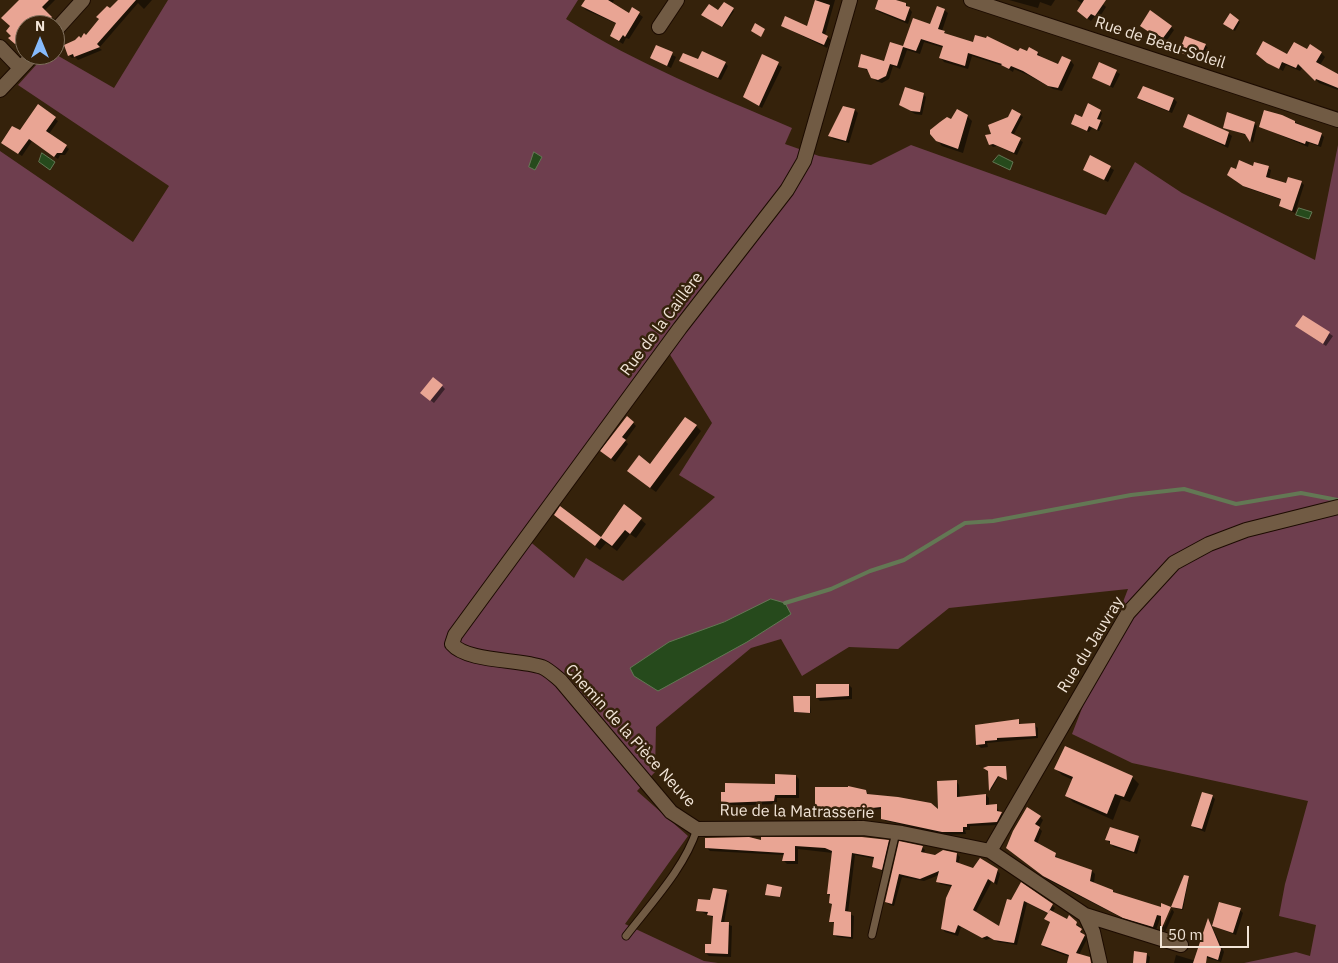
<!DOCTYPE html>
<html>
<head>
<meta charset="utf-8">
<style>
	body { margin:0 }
	#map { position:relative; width:1338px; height:963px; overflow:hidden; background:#35220b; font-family:"IBM Plex Sans",sans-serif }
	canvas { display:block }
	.north { position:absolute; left:15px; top:15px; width:50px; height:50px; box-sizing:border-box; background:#35220b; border:1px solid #80705d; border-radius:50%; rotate:0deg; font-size:14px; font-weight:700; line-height:20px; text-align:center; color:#f1e4d7 }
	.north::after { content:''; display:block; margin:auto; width:18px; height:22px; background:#87bbfc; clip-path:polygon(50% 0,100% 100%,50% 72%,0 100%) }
	.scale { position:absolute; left:1160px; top:926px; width:89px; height:22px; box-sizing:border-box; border:2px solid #f1e4d7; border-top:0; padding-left:6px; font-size:15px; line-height:18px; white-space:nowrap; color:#f1e4d7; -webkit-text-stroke:4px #35220b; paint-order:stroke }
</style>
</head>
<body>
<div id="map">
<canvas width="1338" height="963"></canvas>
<div class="north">N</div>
<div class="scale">50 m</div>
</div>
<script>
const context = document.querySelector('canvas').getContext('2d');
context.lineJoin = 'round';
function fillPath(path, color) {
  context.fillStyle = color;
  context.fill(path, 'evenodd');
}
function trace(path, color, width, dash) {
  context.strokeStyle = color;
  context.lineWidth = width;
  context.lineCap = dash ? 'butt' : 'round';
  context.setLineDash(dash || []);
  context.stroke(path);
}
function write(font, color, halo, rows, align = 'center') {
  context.font = font + ' "IBM Plex Sans",sans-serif';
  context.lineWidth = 5;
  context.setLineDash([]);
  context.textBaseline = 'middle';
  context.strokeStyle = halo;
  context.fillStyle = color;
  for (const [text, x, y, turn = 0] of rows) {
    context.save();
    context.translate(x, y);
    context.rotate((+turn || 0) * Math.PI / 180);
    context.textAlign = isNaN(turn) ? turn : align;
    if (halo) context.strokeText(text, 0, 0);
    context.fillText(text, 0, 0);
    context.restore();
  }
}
const green = new Path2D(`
	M168,0H578L566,19C637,64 715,95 792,128L785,144L819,156L871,165L911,145L1106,215L1135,162L1182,193L1315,260L1338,145V963H1244L1296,952L1310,956L1316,925L1279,916L1285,884L1308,801L1132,763L1072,734L1128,589L949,608L898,649L849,647L802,676L781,639L751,648L656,727L655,772L637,791L688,836L625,924L704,961L718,963H0V151L133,242L169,186L18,85L45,55L55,54L114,88ZM669,353L712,423L679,475L715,497L623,581L586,558L574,578L522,535Z`);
const water = new Path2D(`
	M534,152L542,157L535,170L529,167Z
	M42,153L55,162L50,170L39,162Z
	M999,155L1013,162L1010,170L993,162Z
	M1299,208L1312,212L1309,219L1296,215Z
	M771,599L785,603L791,614L747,642L658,691L634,676L630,668L669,642L724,622Z`);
const shadow = new Path2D(`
	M22,0H55L44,11L54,21L50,25H25V42L19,46L10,38L13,36L11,26Z
	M119,0H152L144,9L138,3L99,48L102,50L78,60L75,57L72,58L69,55L81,39L86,37Z
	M587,0H614L612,4L629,14L632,9L643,17L629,39L626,38L623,44L615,39L617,24L586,10L583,7Z
	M816,0H835L825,35L831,40L827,48L782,26L808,28Z
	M879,0H897L906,4L912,12L908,24L879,12L876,9Z
	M1009,0H1055L1051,6L1040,2L1038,8Z
	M1077,0H1098L1106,7L1099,18L1095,16L1091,21L1082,14L1083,4Z
	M724,3L734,11L723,27L704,16L718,11Z
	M944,10L948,13L942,31L948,36L974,44L1019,53H1038L1041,58L1058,66L1062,57L1071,61L1074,65L1062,91L1053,89L1028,75L1014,69L1013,72L1003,66L972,56L968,69L944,62L941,58L944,48L924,42L920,54L907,50L900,69L893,66L889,79L882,83L876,81L870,72L859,66L885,63L891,43L904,47L931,26Z
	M1230,15L1240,22L1235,31L1226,25Z
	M1141,26L1171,27L1174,30L1167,40L1156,37Z
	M1205,45L1208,48L1202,62L1180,52Z
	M656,46L676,57L671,68L652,58Z
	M1307,51L1321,53L1325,57L1320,65L1338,74V90L1319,83L1303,67L1300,71L1286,65L1283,71L1261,58L1287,56Z
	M763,56L782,67L762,108L744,97Z
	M681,61L725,63L728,66L721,80Z
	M1099,63L1120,74L1113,88L1093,77Z
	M1144,87L1174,99L1177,102L1172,113L1142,101L1138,98Z
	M923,94L926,97L922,115L915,114L901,105Z
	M38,106L58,121L49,134L69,149L65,155H60L58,159L32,141L22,156L5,145L20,132Z
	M855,110L858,113L849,143L833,139L830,135Z
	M1100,111L1102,113L1099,121L1103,123L1099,131L1092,128L1089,132L1075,126L1082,119Z
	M1020,115L1023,117L1013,136L1023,142L1017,155L997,146L993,147L990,144L992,134Z
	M967,116L972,121L963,153L942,146L937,140L951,121Z
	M1295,122L1321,134L1324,137L1321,147L1309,143L1308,147L1261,127Z
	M1254,123L1257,126L1253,143L1248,136L1224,127Z
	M1185,127L1228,133L1232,136L1228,148Z
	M1091,157L1114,170L1108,182L1084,169Z
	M1255,163L1271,170L1269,179L1287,184L1301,182L1304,185L1295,213L1280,206L1282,200L1247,188L1235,181L1254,167Z
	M1303,316L1333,336L1326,346L1300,329Z
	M442,386L445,389L434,403L425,396Z
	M633,423L636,426L625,441L628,444L615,462L605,454Z
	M696,426L701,431L656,492L634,476L650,466Z
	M625,506L646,524L636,538L630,534L617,551L606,543L600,550L555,515L561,508L601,538Z
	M849,685L852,688V699L820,701L817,698Z
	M809,697L811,713H796L795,712Z
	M1018,721L1021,725H1034L1038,728V738L987,743L988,747L981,748L977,744Z
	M1005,767L1007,780L999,776L991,790L989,771Z
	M1056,769L1132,777L1139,784L1130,802L1121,799L1113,820L1073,802L1067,796L1073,780L1062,775Z
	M796,776L799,779V798H777V804L725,806L722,802L776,785Z
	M956,781L959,785L960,798L986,795L989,798V806H996L1000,813L1005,816L1000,825L970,826V830H965L966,834L946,835L886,821L882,818V809L860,811V813L819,810L816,807L866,791L869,796L939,811Z
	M1212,796L1215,799L1205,832L1195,828L1192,825Z
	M1040,817L1043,820L1039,828L1042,831L1037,844L1055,854L1058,859L1092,871L1095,874L1094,883L1116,894L1162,909L1164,927L1172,909L1174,912L1165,932L1163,929L1162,913L1156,930L1128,921L1048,880L1011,851Z
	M1138,837L1141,840L1137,854L1114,847L1107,840Z
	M762,841H888L891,844L885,872L873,867L875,859L855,855L848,913L854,916L853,939L837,937L834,934L835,924L831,921L833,905L830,903L831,897L828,894L833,853L798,849V864H787L783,860L784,855L710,851L707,848Z
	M900,843L922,847L925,850L924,854L935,856L957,854L960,857L958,864L974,869L997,870L1000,874L997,885L992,881L975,913L1000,928L1021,884L1052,905L1055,908L1052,913L1080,926L1079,928L1087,939L1079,955L1088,958L1091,963H1069L1070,957L1045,948L1042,945L1051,923L1046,919L1049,914L1027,903L1017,945L998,942L991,938L986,940L961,927L958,936L945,932L942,928L952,887L940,884L937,881L939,875L924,881L902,877L894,906L890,905L886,902Z
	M1189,877L1183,910L1174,908L1173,907Z
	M782,888L781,897L767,894Z
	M726,891L729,894L724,923L732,926L731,957L709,956L706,953L712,946L714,918L698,910Z
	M1240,910L1243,913L1236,935L1213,926Z
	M1209,920L1224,952L1221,962L1201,956Z
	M1146,954L1150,957L1149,963H1134Z
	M1176,955L1196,961L1198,963H1174Z`);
const stream = new Path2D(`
	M785,603L831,589L870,571L904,560L965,523L993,521L1131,495L1184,489L1236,504L1301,493L1338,500`);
const building = new Path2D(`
	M19,0H49L42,7L52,17L44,25L40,21L36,25H25V44L20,40L15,44L8,38L11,36L6,31L10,26L1,18Z
	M118,0H136L97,44L100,47L74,57L73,54L68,56L64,45L75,40L79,36L81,38L84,33L86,35L99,19L96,17L107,6L110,8Z
	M585,0H608L629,13L632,7L640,12L625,37L623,35L619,41L610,36L616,23L581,6Z
	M815,0L830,5L822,33L828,36L824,45L781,26L785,16L807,26Z
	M878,0H896L906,3V6L910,7L905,21L875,9Z
	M1084,0H1106L1095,16L1091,14L1087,19L1077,11Z
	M724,2L734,8L722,27L701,15L709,4L718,10Z
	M937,6L945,9L938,29L945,31L944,33L973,42L975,35L986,38L987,36L1018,51L1020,48L1027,51L1029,47L1038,52L1037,55L1058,64L1062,56L1071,60L1058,88L1048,86L1023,71L1011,66L1009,69L1001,65L1002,64L968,53L965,66L939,58L943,46L921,39L916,51L903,47L897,66L890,64L886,76L878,80L871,78L867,69L858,67L861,54L884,61L890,42L903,46L913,18L930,24Z
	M1150,10L1172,26L1163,38L1158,35L1152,34L1140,26Z
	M1230,13L1239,20L1233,30L1223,24Z
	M755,23L765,29L761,37L751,31Z
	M1185,36L1206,44L1199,60L1179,52Z
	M1263,41L1287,54L1294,42L1307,49L1310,44L1322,52L1316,62L1338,74V88L1316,79L1315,81L1298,64L1296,68L1282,62L1279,69L1267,63L1256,54Z
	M656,45L673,52L667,66L650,58Z
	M702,51L726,62L718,78L679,61L683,53L698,59Z
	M762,54L779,62L759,106L743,97Z
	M1099,62L1117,70L1110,86L1092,78Z
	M1143,86L1174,98L1169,111L1137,98Z
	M905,87L924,93L920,112L911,111L899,105Z
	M1088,103L1101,110L1097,119L1101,120L1097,130L1089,126L1087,131L1071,124L1075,114L1082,117Z
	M38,104L56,117L46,131L67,145L62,153H57L54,157L29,139L18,154L1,143L12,126L20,130Z
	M843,106L855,109L846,141L828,136Z
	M957,109L968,115L958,149L936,141L930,134V130L940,122L947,117L951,119Z
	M1012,109L1021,114L1011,133L1021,138L1014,153L993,144L989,145L985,135L991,134L988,125L1008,117Z
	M1264,110L1282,115L1295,121V123L1322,133L1318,145L1306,141L1305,144L1259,127Z
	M1227,112L1255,122L1250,142L1245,134L1223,128Z
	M1188,114L1229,132L1225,145L1183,127Z
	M1090,155L1111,166L1104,180L1083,170Z
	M1239,160L1253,166L1254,162L1269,166L1266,177L1286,183L1288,177L1302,181L1292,211L1279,206L1281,199L1243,186L1227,175L1231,167L1236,169Z
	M1303,315L1330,332L1323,344L1295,326Z
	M433,377L443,385L430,401L420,393Z
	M627,416L634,422L622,437L626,440L611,459L600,451Z
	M685,417L697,425L650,488L627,471L639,455L650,464Z
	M624,504L642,518L630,534L625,530L612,546L601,538L595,546L554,515L560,506L601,537Z
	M816,684H849V696L816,698Z
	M793,696H810V713L794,712Z
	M1019,719V724L1035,723L1036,736L997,738V740L985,741V744L976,745L975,725Z
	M1065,746L1133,776L1124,797L1115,794L1107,814L1065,796L1073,777L1054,769Z
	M988,766H1006L1007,780L998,776L989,791L988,771L983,768Z
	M775,774L796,775V795H775L774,801L721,803V792H725V783L775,784Z
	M957,780V797L986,794V805L997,804V811L1002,812L997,822L967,824V827H963V832H942L881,819V807L845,811V808H815V787H848V786L866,790L867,794L898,797L931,803L938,809L937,781Z
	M1202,792L1213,795L1202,829L1191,826Z
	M1027,807L1041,816L1035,824L1040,827L1034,841L1056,853L1055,857L1092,870L1090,881L1113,890V892L1161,907V903L1171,907L1161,930V916L1157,915L1153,927L1123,918L1043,876L1006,848L1013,831Z
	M1110,827L1139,836L1134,852L1110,844V841L1105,840Z
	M749,837L761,840V837H862L889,840L882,870L872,867L874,857L852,853L845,911L851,912V937L833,935L834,922H829L832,904L829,903L830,894H827L832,851L825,848L795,846V861H782L784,853L705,848V838Z
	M899,841L923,846L921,852L935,855L943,850L957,853L956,862L973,868L980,858L998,869L994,883L988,879L973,910L999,926L1007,899L1011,900L1021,882L1053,904L1048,913L1024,901L1014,943L994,940L987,936L982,938L958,925L955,933L941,929L946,898L952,885L936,882L939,871L920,879L899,874L892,904L885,902Z
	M1184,875L1189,876L1182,909L1171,907Z
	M767,884L782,887L780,897L765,895Z
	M713,888L727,890L721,922H729L728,954L705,953V944H711L713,916L707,915L708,912L696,911L698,899L710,900Z
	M1219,902L1241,908L1233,933L1212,926Z
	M1050,910L1067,919L1069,915L1077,922L1076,925L1082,929L1080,932L1085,935L1076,953L1090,957L1091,963H1067L1069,955L1041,945L1050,922L1044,919Z
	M1208,918L1221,949L1218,960L1207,956L1206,963H1193Z
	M1134,951L1147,953L1146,963H1133Z`);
const service = new Path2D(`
	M872,935L896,832
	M626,936C652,902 684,869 697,829`);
const minor = new Path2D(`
	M850,0L804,161L787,190L680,328L455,635L452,644C467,662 519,659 542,667C549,670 555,676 561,681L671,812L697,829L863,828L902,833L990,851L1085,915L1181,945
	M659,27L677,0
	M55,31L83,0
	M0,47L20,68
	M0,90L33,55
	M990,851L1128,613L1174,563L1209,544L1246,530L1338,507
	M1085,915L1093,932L1100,963`);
const tertiary = new Path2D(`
	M971,0L1338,120`);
const streetNames = [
	["Rue de Beau-Soleil",1160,43,18],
	["Rue de la Caillère",662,324,-53],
	["Rue du Jauvray",1091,645,-58],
	["Chemin de la Pièce Neuve",630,736,48],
	["Rue de la Matrasserie",797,812,1]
];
fillPath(green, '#6e3e4e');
fillPath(water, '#264a1c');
trace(water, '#637854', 1);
fillPath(shadow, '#0007');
trace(stream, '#637854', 4);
fillPath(building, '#e9a594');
trace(service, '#1c0b00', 9);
trace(minor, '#1c0b00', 16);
trace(tertiary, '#1c0b00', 16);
trace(service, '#715b44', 7);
trace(minor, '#715b44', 14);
trace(tertiary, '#715b44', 14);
write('16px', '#f1e4d7', '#35220b', streetNames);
</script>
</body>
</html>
